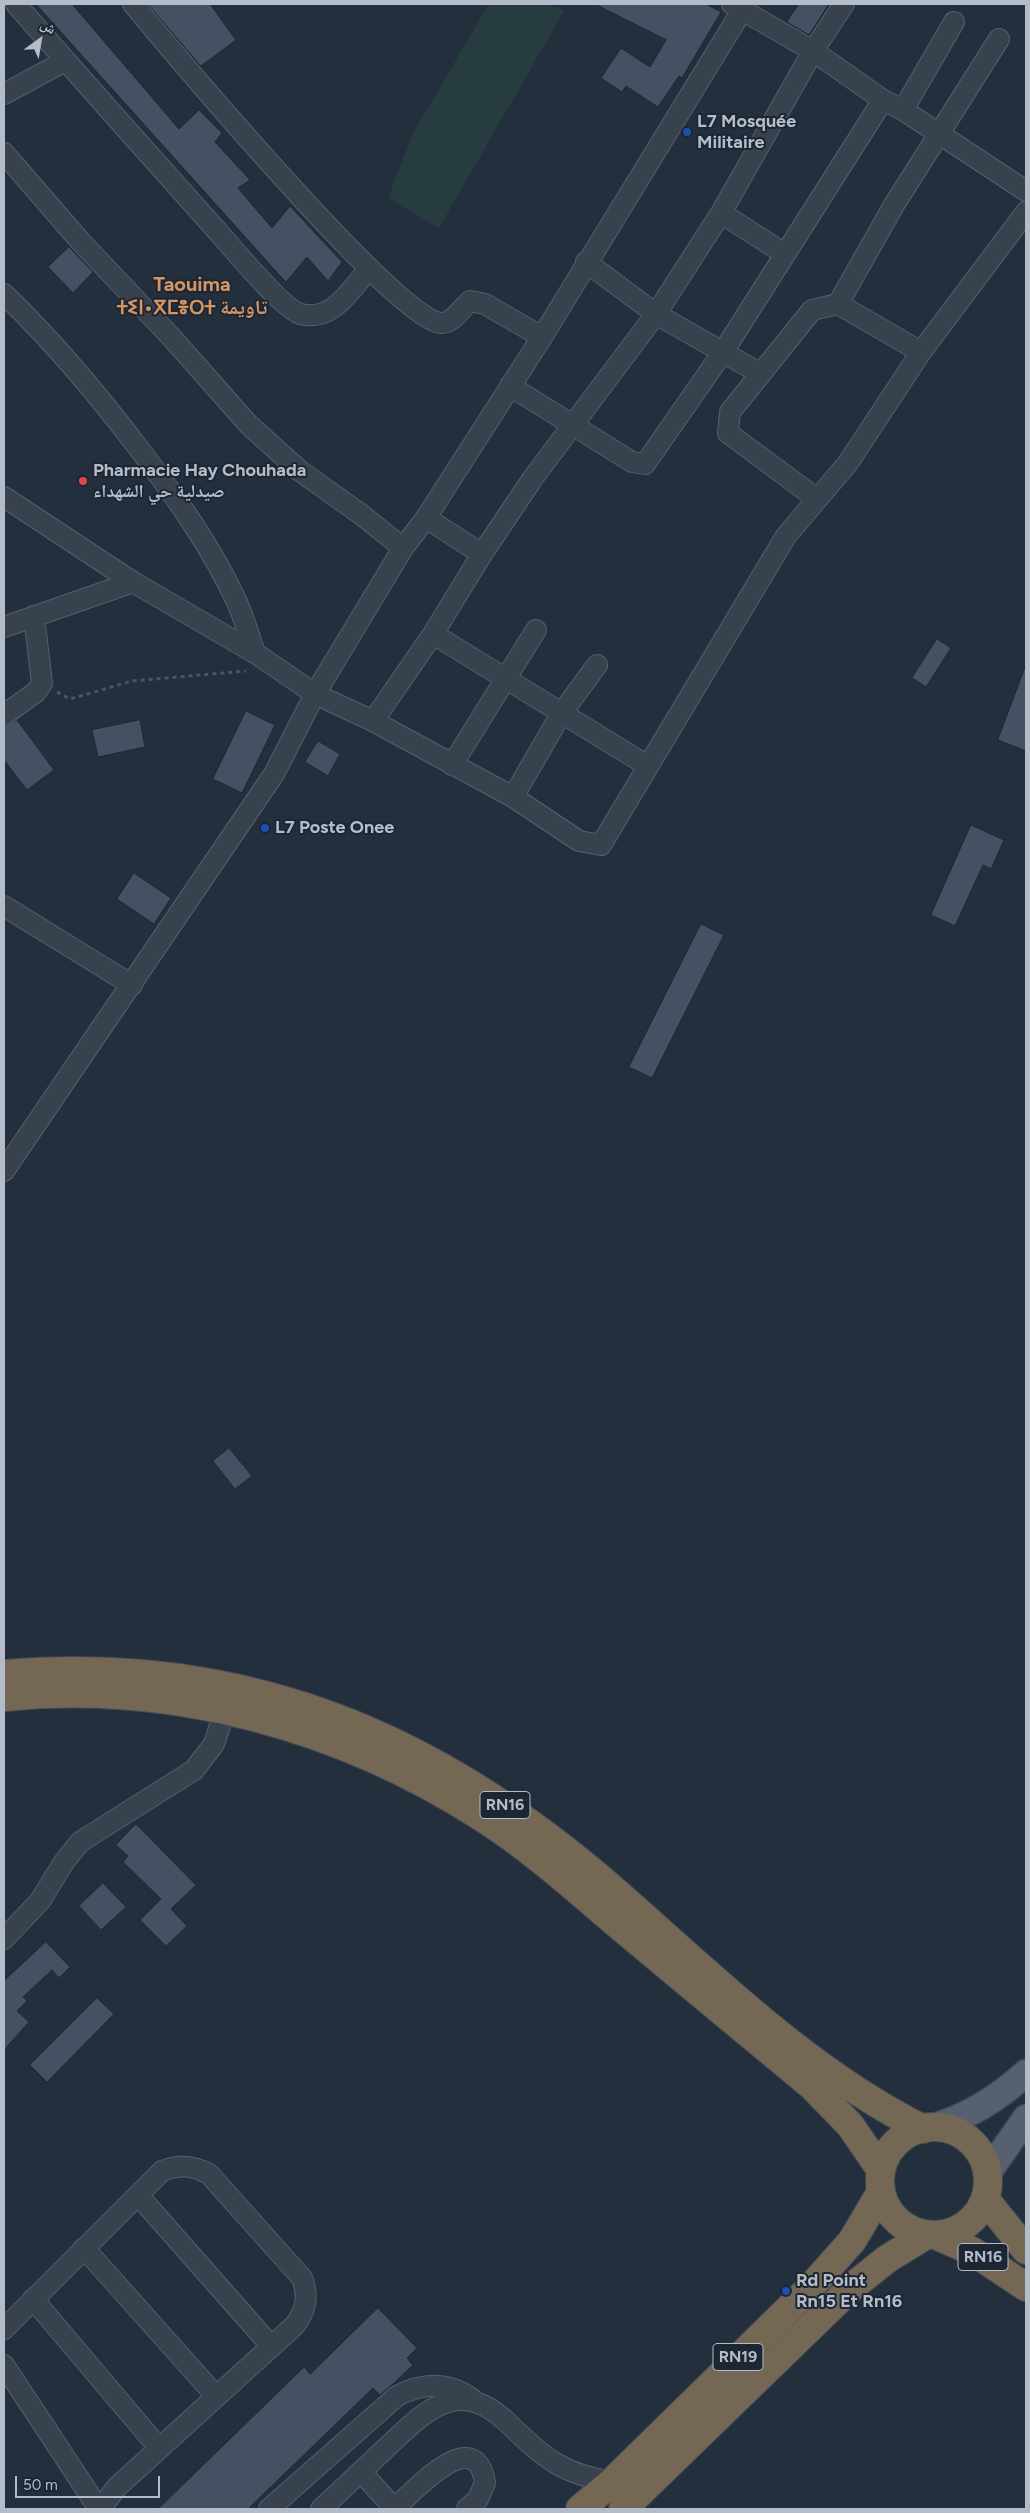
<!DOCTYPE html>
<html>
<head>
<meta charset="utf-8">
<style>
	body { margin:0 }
	#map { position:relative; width:1030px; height:2513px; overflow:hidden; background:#242f3e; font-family:Figtree,"Noto Naskh Arabic",sans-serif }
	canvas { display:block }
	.frame { position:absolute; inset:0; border:5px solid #b4bcc9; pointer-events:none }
	.north { position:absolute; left:15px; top:15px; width:50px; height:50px; -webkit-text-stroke:4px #1d2633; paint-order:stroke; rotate:32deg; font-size:14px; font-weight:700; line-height:20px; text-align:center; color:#b4bcc9 }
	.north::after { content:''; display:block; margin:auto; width:18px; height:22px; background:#b4bcc9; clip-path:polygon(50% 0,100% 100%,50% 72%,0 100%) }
	.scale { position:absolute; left:15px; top:2476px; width:145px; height:22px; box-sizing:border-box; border:2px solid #b4bcc9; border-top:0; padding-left:6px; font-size:15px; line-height:18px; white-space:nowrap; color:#b4bcc9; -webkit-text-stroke:4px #1d2633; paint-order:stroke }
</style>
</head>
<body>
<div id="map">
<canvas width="1030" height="2513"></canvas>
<div class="frame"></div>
<div class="north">ش</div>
<div class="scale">50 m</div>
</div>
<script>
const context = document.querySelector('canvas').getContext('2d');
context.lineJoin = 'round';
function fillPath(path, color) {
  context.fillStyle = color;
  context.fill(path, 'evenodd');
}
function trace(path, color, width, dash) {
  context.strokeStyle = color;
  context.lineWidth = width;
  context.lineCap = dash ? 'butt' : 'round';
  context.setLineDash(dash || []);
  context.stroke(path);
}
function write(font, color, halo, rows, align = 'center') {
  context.font = font + ' Figtree,"Noto Naskh Arabic","Noto Sans Tifinagh",sans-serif';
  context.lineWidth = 4;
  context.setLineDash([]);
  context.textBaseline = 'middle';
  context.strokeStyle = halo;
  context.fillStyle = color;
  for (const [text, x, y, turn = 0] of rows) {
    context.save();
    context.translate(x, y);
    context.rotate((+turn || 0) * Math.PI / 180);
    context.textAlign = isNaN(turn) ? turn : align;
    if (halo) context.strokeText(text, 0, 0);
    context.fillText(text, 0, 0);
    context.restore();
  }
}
const green = new Path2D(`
	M489,4H546L564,11L439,228L388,198L413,133Z`);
const building = new Path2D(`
	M36,4H72L179,129L199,110L222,133L215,142L250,180L238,188L272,228L290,206L342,262L328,281L307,257L286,282Z
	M148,4H210L236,40L201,66Z
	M595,4H706L721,12L682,78L679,76L658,107L626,86L622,92L601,78L621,48L650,67L666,40Z
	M799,4H829L809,35L787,22Z
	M69,247L93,272L73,293L48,267Z
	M937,639L951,648L926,687L912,678Z
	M1025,668L1026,669V751L998,740Z
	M246,711L275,725L242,793L213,779Z
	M17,720L54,770L27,790L4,760V727Z
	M140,720L145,747L98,757L92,730Z
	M318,741L340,754L328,776L305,762Z
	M971,825L1004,840L991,869L983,865L955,926L931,915Z
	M134,873L171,898L154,924L117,899Z
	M701,924L724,935L652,1078L629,1067Z
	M229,1448L252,1476L235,1489L213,1461Z
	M136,1824L196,1885L171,1909L187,1926L166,1946L140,1920L161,1899L123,1862L128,1856L116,1845Z
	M103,1883L126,1907L101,1930L79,1906Z
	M46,1942L70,1967L59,1978L52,1970L23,1997L27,2001L17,2011L29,2022L4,2050V1981Z
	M97,1998L114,2014L47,2082L30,2065Z
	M378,2308L417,2348L407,2358L413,2365L392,2385L380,2395L373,2388L248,2509H158L304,2367L310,2374Z`);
const path = new Path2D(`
	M57,692L70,699L132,681L246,671`);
const minor = new Path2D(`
	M16,4C83,81 152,158 220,234C234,250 284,310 301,314C333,322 350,290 369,269
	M133,4C171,50 399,322 441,323C452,324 462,308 470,301L485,304L542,337
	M732,4L813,51L883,100L903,110L1026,191
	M4,94L65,61
	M903,110L954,22
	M4,153L81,242L173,339L248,424L300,471L362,515L403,548
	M721,213L785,254
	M586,262L656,314L761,374
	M4,294C55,343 100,397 143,454C178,500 211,547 236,600C244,617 249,636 255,653
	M838,304L894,205L999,39
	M510,386L632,462L645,464L723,352L883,100
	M4,497L133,582L255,653L315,694L373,721L513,797L579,841L601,845L786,536L848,463L921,352L1026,212
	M817,499L728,433L730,412L812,310L838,304L921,352
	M426,518L482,554
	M4,627L133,582
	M433,634L648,766
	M4,715L36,692L42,683L34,616
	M373,721L433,634L482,554L533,478L656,314L721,213L813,51L844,4
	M452,765L536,630
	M513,797L561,714L597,665
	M4,906L132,985
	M4,1171L274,774L315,694L403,548L426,518L542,337L746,4
	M4,1939L40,1901L64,1862L80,1842L194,1770L214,1744L225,1710
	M138,2195L271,2346
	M84,2248L216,2396
	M33,2299L159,2448
	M4,2329L162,2171C179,2164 193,2165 209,2174L302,2278C309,2297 306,2311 294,2326L117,2487L100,2509
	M4,2365L99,2509
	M361,2472L395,2509
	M269,2509L397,2396C422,2383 449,2381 472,2399
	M321,2509C342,2489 364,2469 385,2449C424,2412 458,2374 509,2424C544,2458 562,2474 612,2482
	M394,2509C413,2492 476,2421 485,2483L478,2499L467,2509`);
const major = new Path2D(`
	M934,2127C970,2116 998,2098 1026,2073
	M987,2174L1026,2118`);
const highway = new Path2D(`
	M4,1674C245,1654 436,1735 616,1892C713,1977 807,2071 923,2129
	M4,1697C172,1680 342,1727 483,1818C533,1850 577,1890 622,1928C685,1981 749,2034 812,2086L850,2125L881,2170
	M880 2181a54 54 0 1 1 108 0a54 54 0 1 1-108 0Z
	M985,2199L1026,2250
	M935,2235L972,2251L1026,2287
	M580,2509L612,2482L810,2288L852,2241L881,2192
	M623,2509L852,2287L887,2259L926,2235`);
const markers = [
	[687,132,5,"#1a4fb4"],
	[83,481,5,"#e0444e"],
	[265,828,5,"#1a4fb4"],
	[786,2291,5,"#1a4fb4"]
];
const shields = [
	[505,1805,50],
	[983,2257,50],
	[738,2357,50]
];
const shieldNames = [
	["RN16",505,1805],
	["RN16",983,2257],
	["RN19",738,2357]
];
const poiNames = [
	["L7 Mosquée",697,122],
	["Militaire",697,143],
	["Pharmacie Hay Chouhada",93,471],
	["صيدلية حي الشهداء",93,492],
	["L7 Poste Onee",275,828],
	["Rd Point",796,2281],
	["Rn15 Et Rn16",796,2302]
];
const quarterNames = [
	["Taouima",192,285],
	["ⵜⵉⵏ•ⴳⵎⴻⵔⵜ تاويمة",192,308]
];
fillPath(green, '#263c3f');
fillPath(building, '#455162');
trace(building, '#1f2835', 1);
trace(minor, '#565f6c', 22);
trace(major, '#414a57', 29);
trace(highway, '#434c59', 30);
trace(path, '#44595c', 3, [4, 4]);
trace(minor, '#38414e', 20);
trace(major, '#56606e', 26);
trace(highway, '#746855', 28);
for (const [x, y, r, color] of markers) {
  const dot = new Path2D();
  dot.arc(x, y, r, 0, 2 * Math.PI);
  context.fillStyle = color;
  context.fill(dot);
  trace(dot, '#1d2633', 2);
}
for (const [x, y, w] of shields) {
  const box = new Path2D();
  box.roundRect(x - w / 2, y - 13.5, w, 27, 4);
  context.fillStyle = '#1d2633';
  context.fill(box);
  trace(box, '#b4bcc9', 1);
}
write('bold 16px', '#b4bcc9', null, shieldNames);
write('bold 18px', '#b4bcc9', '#1d2633', poiNames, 'left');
write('bold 20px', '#d59563', '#1d2633', quarterNames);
</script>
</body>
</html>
